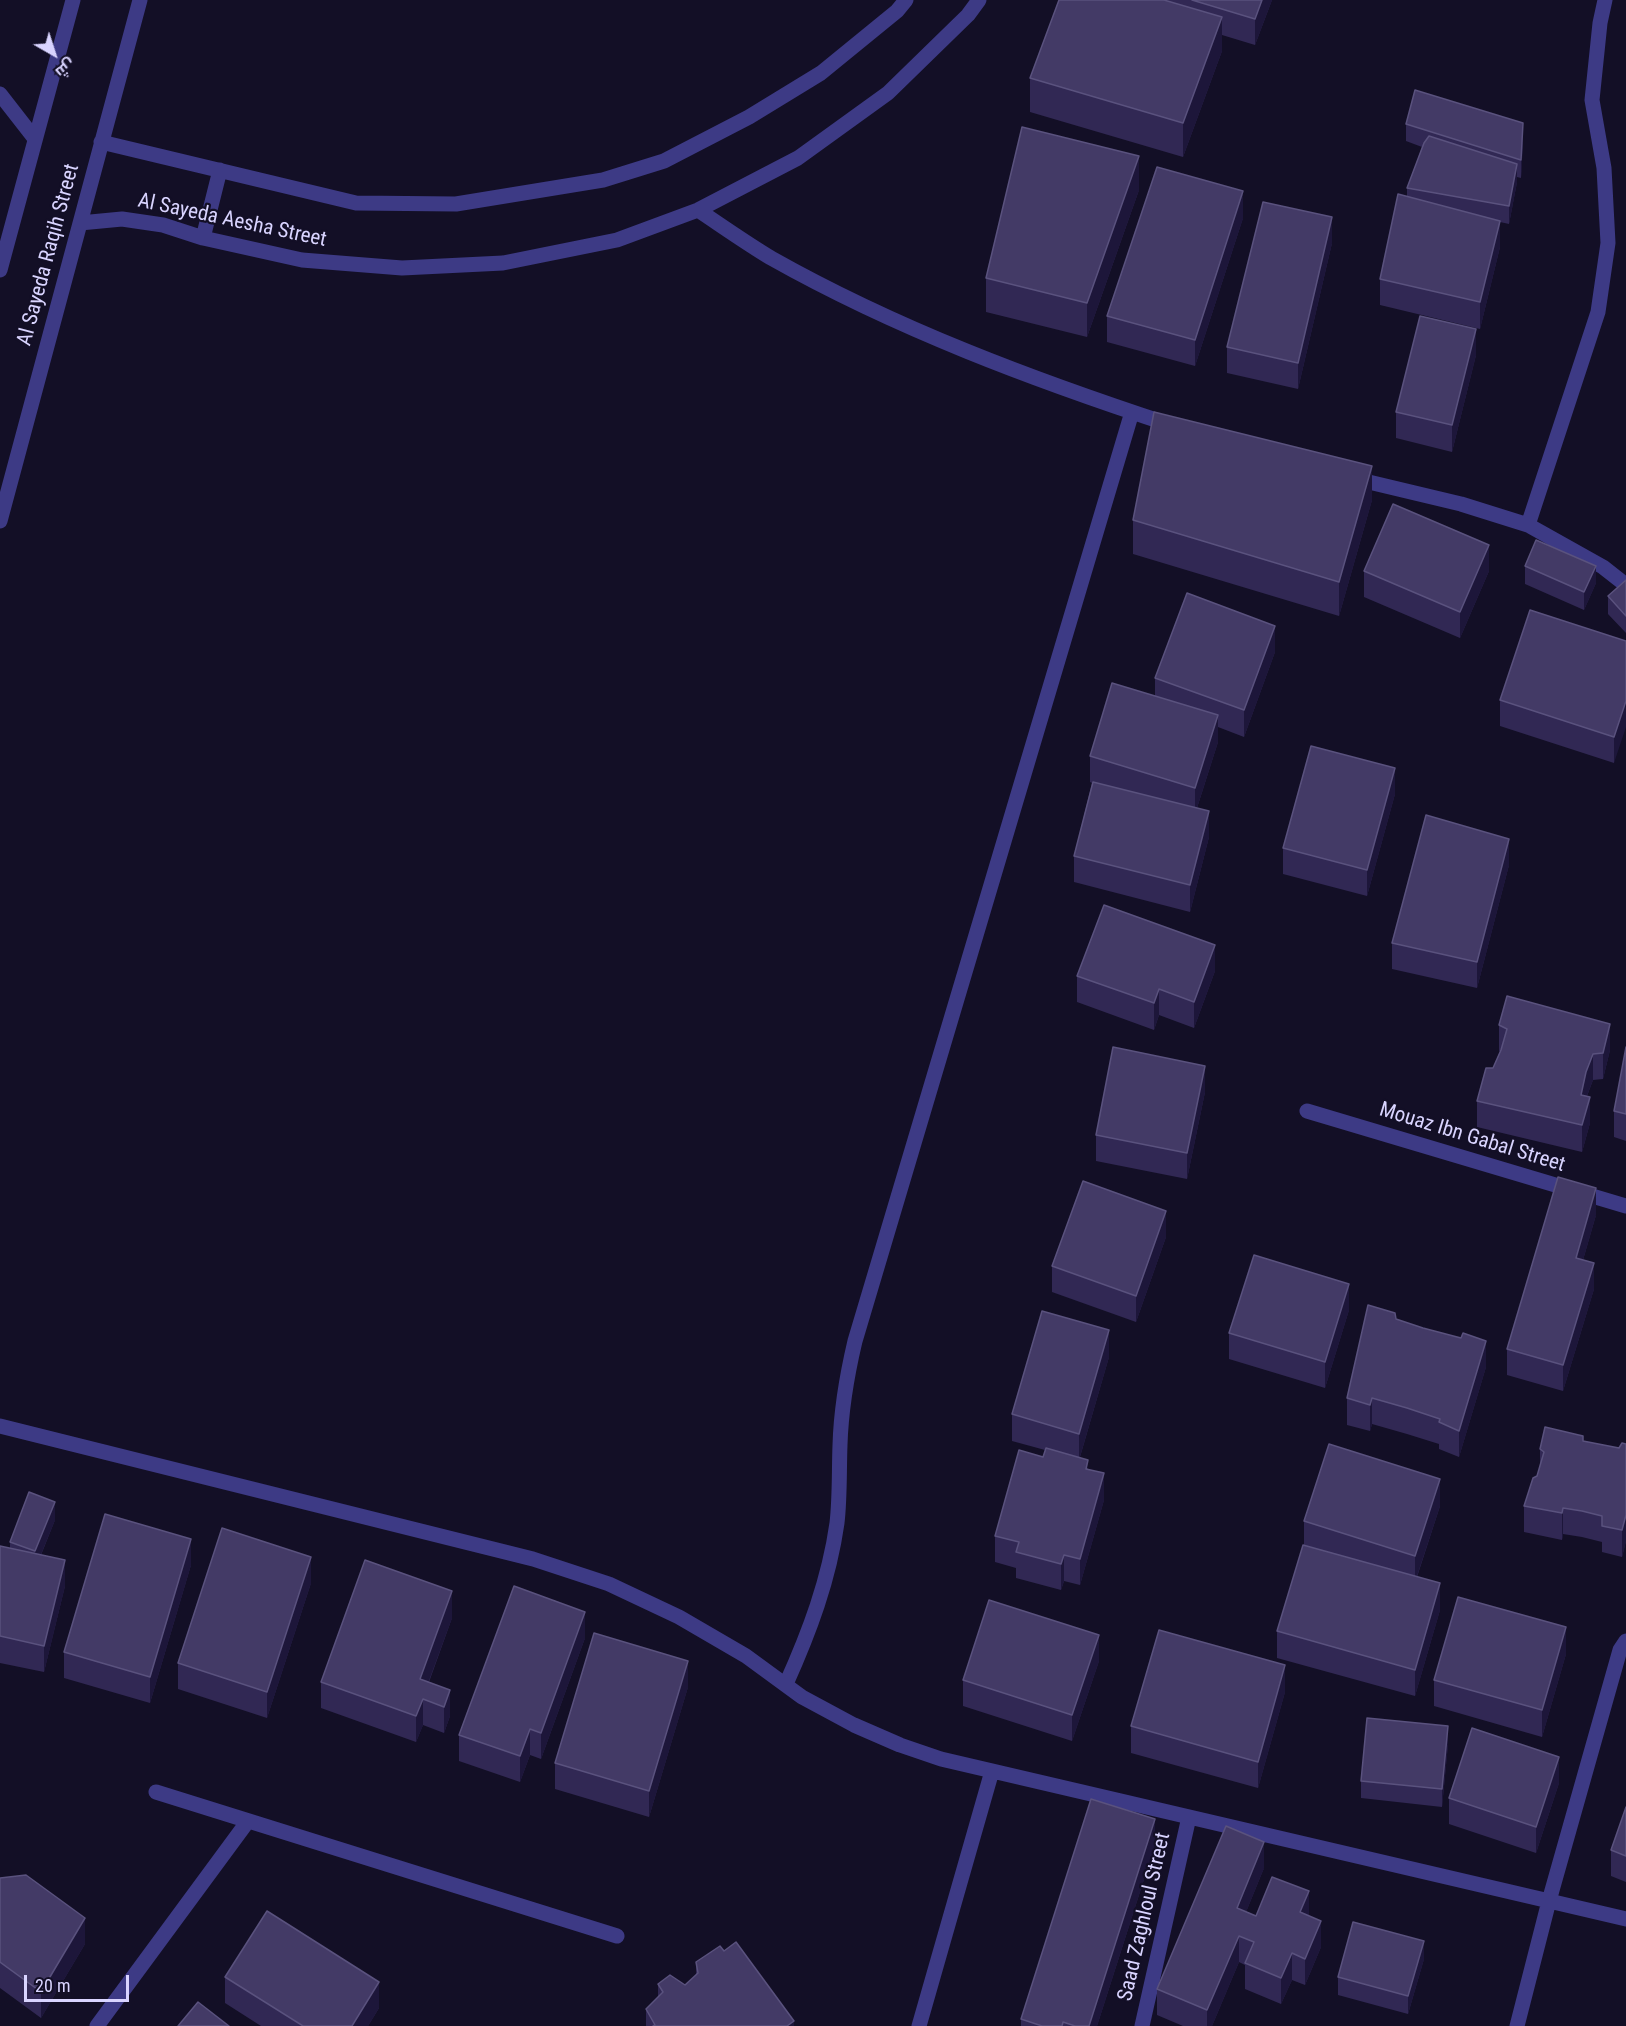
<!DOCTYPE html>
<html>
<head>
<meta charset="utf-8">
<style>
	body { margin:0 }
	#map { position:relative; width:1626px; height:2026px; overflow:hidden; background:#130f26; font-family:"Roboto Condensed",Cairo,sans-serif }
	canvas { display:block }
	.north { position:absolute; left:24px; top:24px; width:60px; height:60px; -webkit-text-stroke:4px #130f26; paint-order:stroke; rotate:141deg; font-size:16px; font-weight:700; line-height:24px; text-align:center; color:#d9d4ff }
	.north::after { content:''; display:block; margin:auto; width:21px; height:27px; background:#d9d4ff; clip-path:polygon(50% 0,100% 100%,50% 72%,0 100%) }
	.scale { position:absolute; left:24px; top:1975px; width:105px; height:27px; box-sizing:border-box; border:3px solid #d9d4ff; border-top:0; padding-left:8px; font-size:18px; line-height:21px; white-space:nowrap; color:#d9d4ff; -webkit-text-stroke:4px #130f26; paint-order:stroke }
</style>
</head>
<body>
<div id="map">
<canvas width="1626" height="2026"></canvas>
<div class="north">ش</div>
<div class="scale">20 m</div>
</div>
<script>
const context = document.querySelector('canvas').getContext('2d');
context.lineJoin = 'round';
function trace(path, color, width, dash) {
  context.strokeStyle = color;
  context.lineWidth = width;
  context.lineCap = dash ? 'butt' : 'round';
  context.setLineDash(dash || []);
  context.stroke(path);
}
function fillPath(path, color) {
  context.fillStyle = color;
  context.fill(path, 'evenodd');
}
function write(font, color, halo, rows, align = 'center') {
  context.font = font + ' "Roboto Condensed",sans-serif';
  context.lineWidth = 4.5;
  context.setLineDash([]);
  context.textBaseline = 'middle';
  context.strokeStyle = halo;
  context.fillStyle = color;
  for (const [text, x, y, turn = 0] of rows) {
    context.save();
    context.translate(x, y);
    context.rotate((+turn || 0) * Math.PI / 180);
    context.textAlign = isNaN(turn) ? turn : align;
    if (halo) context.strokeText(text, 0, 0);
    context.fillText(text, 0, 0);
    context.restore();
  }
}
const minor = new Path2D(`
	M0,94L35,139
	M101,142L356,203L456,204L603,180L664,161L749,117L821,73L897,11L906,0
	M698,210C722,226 746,243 771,258C897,329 1034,380 1171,425
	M80,223L122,219L163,225L203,238L302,260L402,268L503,263L617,240L698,210L798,158L888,93L968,15L979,0
	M203,238L220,170
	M0,270L73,0
	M1352,478L1461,504L1528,525L1603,567L1626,585
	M0,521L140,0
	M1528,525L1598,312L1608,243L1604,168L1592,100L1600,23L1605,0
	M1307,1111L1626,1206
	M0,1426L533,1559L609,1584L679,1617L746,1656L802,1697L854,1725L900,1745L941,1759L1626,1919
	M786,1684C809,1633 829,1580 837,1523C840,1497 839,1471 840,1445C841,1410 847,1375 855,1341L1132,412
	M156,1792L617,1936
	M97,2026L248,1821
	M919,2026L992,1771
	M1142,2026L1189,1817
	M1517,2026L1549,1901L1620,1650L1626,1641`);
const wall = new Path2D(`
	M1059,0H1272L1255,45L1222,35V51L1183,157L1030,112V78Z
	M1406,124L1523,141L1521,178L1517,177V182L1509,224L1500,222V247L1480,329L1380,305V279L1407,196V188L1422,147L1406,141Z
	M1139,190L1087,337L986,312V278Z
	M1243,218L1195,366L1107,342V316Z
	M1332,243L1298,389L1227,373V347Z
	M1476,355L1452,452L1396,438V412Z
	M1372,500L1339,616L1133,554V520Z
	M1525,566L1596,583L1584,610L1525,584Z
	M1364,571H1489L1460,638L1364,597Z
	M1626,580V633L1608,614V596Z
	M1626,641L1614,763L1500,726V700Z
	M1275,652L1244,737L1218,727V742L1197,808L1209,837L1190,912L1074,882V856L1092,783L1090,782V756L1155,696V678Z
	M1395,794L1367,896L1283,874V848Z
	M1509,865L1477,988L1392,969V943Z
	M1215,971L1194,1028L1159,1015L1154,1030L1077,1002V976Z
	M1499,1025L1610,1050L1603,1079L1593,1080L1587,1096L1590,1123L1582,1152L1477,1127V1101L1493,1068L1500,1051H1499Z
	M1626,1047V1141L1614,1137V1111Z
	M1205,1092L1187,1179L1096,1161V1135Z
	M1596,1215L1583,1260L1594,1289L1563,1391L1507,1375V1349Z
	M1166,1237L1136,1322L1052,1292V1266Z
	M1349,1310L1325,1388L1229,1359V1333Z
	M1396,1319L1486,1367L1459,1457L1439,1449V1444L1407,1434L1372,1424L1370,1431L1347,1425V1398Z
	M1109,1357L1080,1457L1088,1469L1104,1500L1080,1585L1064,1581L1061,1590L1016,1578V1568L995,1562V1536L1043,1457L1045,1450L1012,1441V1414Z
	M1583,1441L1619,1448L1626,1444V1541L1622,1557L1602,1552V1542L1582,1537L1563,1534L1562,1540L1524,1532V1506L1537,1476L1540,1467V1449Z
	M1440,1506L1417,1577L1440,1610L1415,1696L1277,1658V1631L1304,1545V1521Z
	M55,1520L41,1555L65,1586L44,1672L0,1663V1546L10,1548V1542Z
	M191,1565L150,1703L64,1678V1652Z
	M311,1583L267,1718L178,1689V1663Z
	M452,1618L429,1682L450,1716L444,1733L423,1725L416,1742L321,1708V1682Z
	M585,1638L541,1759L530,1755L520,1782L459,1761V1735Z
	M1566,1654L1542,1737L1434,1706V1680Z
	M1099,1661L1072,1741L963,1706V1680Z
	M688,1687L649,1817L555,1789V1763Z
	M1285,1692L1258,1788L1131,1753V1726Z
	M1448,1744L1442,1807L1361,1798V1781Z
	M1559,1783L1536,1853L1449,1824V1798Z
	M1626,1807V1882L1611,1876V1850Z
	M1155,1845L1097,2026H1021V2019Z
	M1264,1868L1246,1912L1256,1916H1309L1321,1947L1305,1985L1292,1980L1281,2004L1245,1989V1965L1239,1962L1212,2026H1183L1157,2015V1989Z
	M0,1878L85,1944L41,2018L0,1988Z
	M1424,1959L1408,2014L1338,1995V1977Z
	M696,1962L787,2026H646V2009L658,1997V1984L685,1985L696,1975Z
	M225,1977L379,2008L368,2026H261L225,2003Z`);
const shadedWall = new Path2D(`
	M1262,0H1272L1255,45V19Z
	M1222,17V51L1183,157V123Z
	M1523,123V141L1521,178V160Z
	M1139,156V190L1087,337V303Z
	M1517,164V182L1509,224V206Z
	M1243,191V218L1195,366V340Z
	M1332,217V243L1298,389V363Z
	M1500,221V247L1480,329V302Z
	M1476,329V355L1452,452V425Z
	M1372,466V500L1339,616V582Z
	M1489,545V571L1460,638V612Z
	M1596,566V583L1584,610V592Z
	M1275,626V652L1244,737V710Z
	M1626,701V727L1614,763V737Z
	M1218,715V742L1195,814V788Z
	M1395,768V794L1367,896V870Z
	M1209,811V837L1190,912V885Z
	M1509,839V865L1477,988V962Z
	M1215,945V971L1194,1028V1002Z
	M1159,989V1015L1154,1030V1003Z
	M1610,1024V1050L1603,1079V1053Z
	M1593,1054V1080L1586,1098L1581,1095L1586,1072Z
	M1205,1066V1092L1187,1179V1153Z
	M1590,1097V1123L1582,1152V1125Z
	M1596,1188V1215L1576,1284V1258Z
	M1166,1211V1237L1136,1322V1296Z
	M1594,1263V1289L1563,1391V1365Z
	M1349,1284V1310L1325,1388V1362Z
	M1109,1330V1357L1079,1460V1434Z
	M1486,1341V1367L1459,1457V1431Z
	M1372,1398V1424L1370,1431V1405Z
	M1104,1473V1500L1080,1585V1559Z
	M1440,1479V1506L1415,1582V1556Z
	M55,1502V1520L35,1569V1551Z
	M1563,1508V1534L1562,1540V1513Z
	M1626,1515V1541L1622,1557V1530Z
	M191,1539V1565L150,1703V1677Z
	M1064,1555V1581L1061,1590V1564Z
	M311,1557V1583L267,1718V1692Z
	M65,1560V1586L44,1672V1646Z
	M1440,1583V1610L1415,1696V1670Z
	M452,1591V1618L420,1705V1679Z
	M585,1612V1638L541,1759V1733Z
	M1566,1627V1654L1542,1737V1710Z
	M1099,1635V1661L1072,1741V1715Z
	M688,1661V1687L649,1817V1791Z
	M1285,1665V1692L1258,1788V1762Z
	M450,1690V1716L444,1733V1707Z
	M423,1699V1725L416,1742V1716Z
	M1448,1726V1744L1442,1807V1789Z
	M530,1729V1755L520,1782V1756Z
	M1559,1757V1783L1536,1853V1827Z
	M1155,1819V1845L1097,2026H1089Z
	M1264,1842V1868L1237,1934V1908Z
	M1309,1891V1917L1300,1912Z
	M85,1918V1944L41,2018V1992Z
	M1321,1921V1947L1305,1985V1959Z
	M1239,1936V1962L1212,2026H1207V2010Z
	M1424,1941V1959L1408,2014V1996Z
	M1292,1953V1980L1281,2004V1978Z
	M379,1982V2008L368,2026H352Z
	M794,2021V2026H787Z`);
const building = new Path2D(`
	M1059,0H1164L1222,17L1183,123L1030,78Z
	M1192,0H1262L1255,19Z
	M1415,90L1523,123L1521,160L1406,124Z
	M1022,127L1139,156L1087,303L986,278Z
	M1429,136L1517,164L1509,206L1407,188L1424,143Z
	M1157,167L1243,191L1195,340L1107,316Z
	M1398,194L1500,221L1480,302L1380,279Z
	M1263,202L1332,217L1298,363L1227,347Z
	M1420,316L1476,329L1452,425L1396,412Z
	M1154,412L1372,466L1339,582L1133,520Z
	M1393,504L1489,545L1460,612L1364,571Z
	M1536,540L1596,566L1584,592L1525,566Z
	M1626,580V616L1608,596Z
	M1187,593L1275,626L1244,710L1155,678Z
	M1530,610L1626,641V701L1614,737L1500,700Z
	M1112,683L1218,715L1195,788L1090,756Z
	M1311,746L1395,768L1367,870L1283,848Z
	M1093,782L1209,811L1190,885L1074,856Z
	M1426,815L1509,839L1477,962L1392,943Z
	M1104,905L1215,945L1194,1002L1159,989L1154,1003L1077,976Z
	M1507,996L1610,1024L1603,1053L1593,1054L1586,1072L1581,1095L1590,1097L1582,1125L1477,1101L1486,1068H1493L1501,1050L1507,1029L1499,1025Z
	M1113,1047L1205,1066L1187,1153L1096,1135Z
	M1626,1047V1114L1614,1111Z
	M1558,1177L1596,1188L1576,1258L1594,1263L1563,1365L1507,1349Z
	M1083,1181L1166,1211L1136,1296L1052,1266Z
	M1254,1255L1349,1284L1325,1362L1229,1333Z
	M1368,1305L1395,1313L1396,1319L1423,1328L1461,1338L1463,1333L1486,1341L1459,1431L1439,1422L1440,1419L1407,1408L1372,1398L1370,1405L1347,1398Z
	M1042,1311L1109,1330L1079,1434L1012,1414Z
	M1545,1427L1583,1436V1441L1619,1448L1622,1443L1626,1444V1515L1622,1530L1602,1526V1516L1582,1511L1563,1508L1562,1513L1524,1506L1533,1478L1537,1476L1544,1452L1540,1449Z
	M1329,1444L1440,1479L1415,1556L1304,1521Z
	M1046,1448L1088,1460L1086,1469L1104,1473L1080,1559L1064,1555L1061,1564L1016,1552L1019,1542L995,1536L1019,1450L1043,1457Z
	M29,1492L55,1502L35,1551L10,1542Z
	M105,1514L191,1539L150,1677L64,1652Z
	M222,1528L311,1557L267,1692L178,1663Z
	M1303,1545L1440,1583L1415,1670L1277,1631Z
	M0,1546L65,1560L44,1646L0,1636Z
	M365,1560L452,1591L420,1679L450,1690L444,1707L423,1699L416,1716L321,1682Z
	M514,1586L585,1612L541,1733L530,1729L520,1756L459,1735Z
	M1458,1597L1566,1627L1542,1710L1434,1680Z
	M989,1600L1099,1635L1072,1715L963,1680Z
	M1159,1630L1285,1665L1258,1762L1131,1726Z
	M594,1633L688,1661L649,1791L555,1763Z
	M1367,1718L1448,1726L1442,1789L1361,1781Z
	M1472,1728L1559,1757L1536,1827L1449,1798Z
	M1091,1799L1155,1819L1089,2026H1075L1063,2022L1062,2026H1042L1021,2019Z
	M1626,1807V1856L1611,1850Z
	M1226,1826L1264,1842L1237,1908L1256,1916L1272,1877L1309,1891L1300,1912L1321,1921L1305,1959L1292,1953L1281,1978L1245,1963L1254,1942L1239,1936L1207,2010L1157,1989Z
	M26,1875L85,1918L41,1992L0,1962V1878Z
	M267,1911L379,1982L352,2026H303L225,1977Z
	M1353,1922L1424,1941L1408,1996L1338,1977Z
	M736,1942L794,2021L787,2026H653L655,2025L646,2009L663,1992L658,1984L670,1975L685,1985L698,1973L696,1962L720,1946L724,1951Z
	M198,2002L229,2026H178Z`);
const streetNames = [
	["Al Sayeda Aesha Street",232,221,12],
	["Al Sayeda Raqih Street",49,255,-75],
	["Mouaz Ibn Gabal Street",1472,1138,17],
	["Saad Zaghloul Street",1145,1917,-77]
];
trace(minor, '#3d3a85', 15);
fillPath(wall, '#312854');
fillPath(shadedWall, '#1d163a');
fillPath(building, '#433a66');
trace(building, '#5a527e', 1.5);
write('21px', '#d9d4ff', '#130f26', streetNames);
</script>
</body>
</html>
